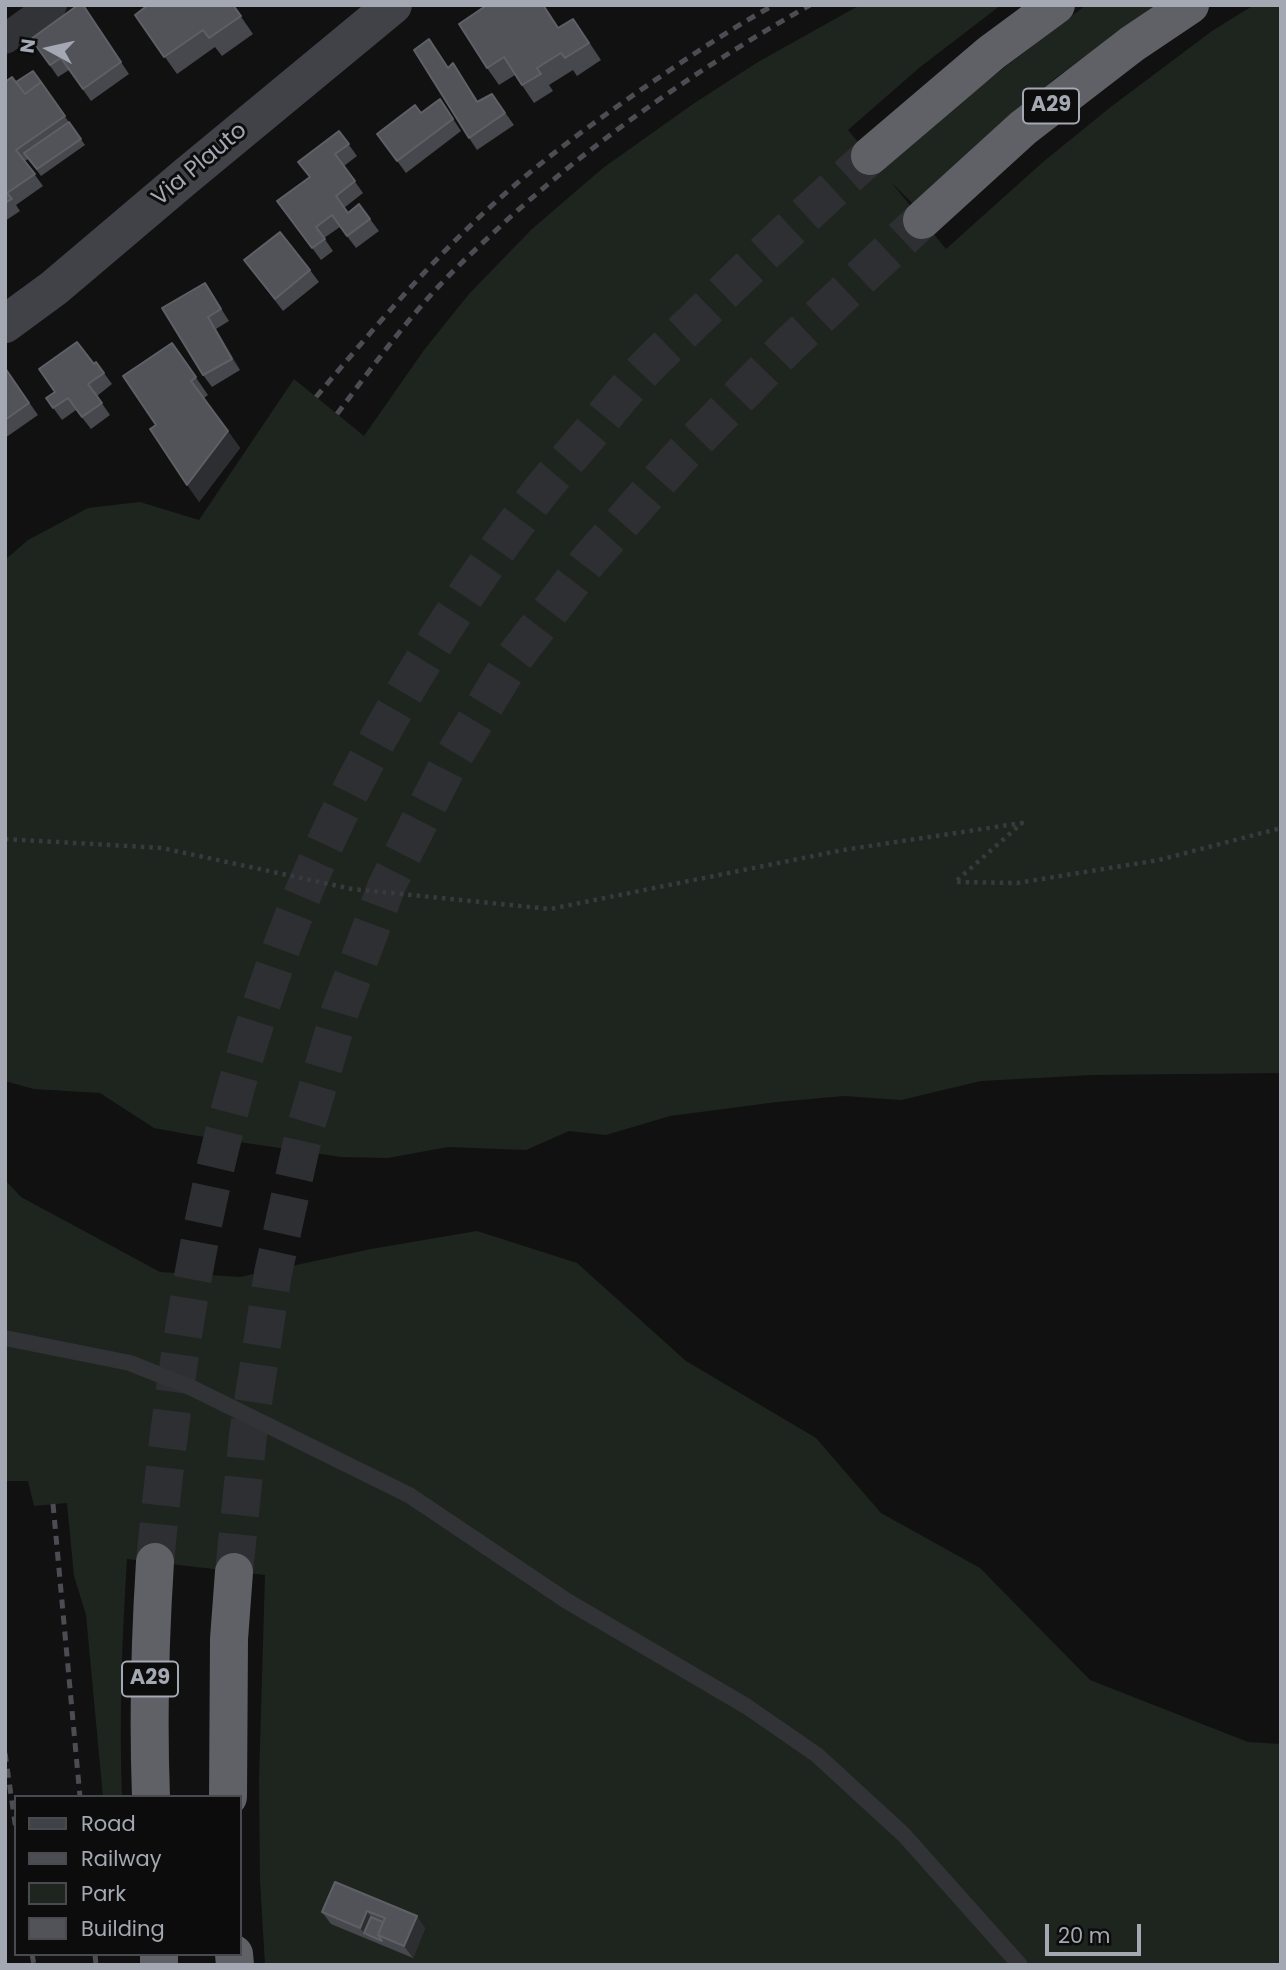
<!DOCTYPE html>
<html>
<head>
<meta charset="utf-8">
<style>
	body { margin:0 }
	#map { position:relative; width:1286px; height:1970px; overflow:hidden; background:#111112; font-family:Poppins,sans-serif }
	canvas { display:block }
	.frame { position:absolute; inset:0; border:7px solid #a4a8b2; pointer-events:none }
	.legend { position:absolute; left:14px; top:1795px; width:228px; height:161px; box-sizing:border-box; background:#0c0c0d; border:2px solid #494a4f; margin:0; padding:9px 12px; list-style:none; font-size:21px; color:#a4a8b2 }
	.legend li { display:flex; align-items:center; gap:14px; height:35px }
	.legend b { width:35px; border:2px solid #494a4f }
	.north { position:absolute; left:14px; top:14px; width:70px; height:70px; -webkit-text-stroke:5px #0c0c0d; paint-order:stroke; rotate:278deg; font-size:19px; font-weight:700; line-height:28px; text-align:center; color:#a4a8b2 }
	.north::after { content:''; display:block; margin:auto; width:24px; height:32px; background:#a4a8b2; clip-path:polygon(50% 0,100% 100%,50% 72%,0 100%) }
	.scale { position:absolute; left:1045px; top:1924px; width:96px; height:32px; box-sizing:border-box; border:4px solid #a4a8b2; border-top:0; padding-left:9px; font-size:21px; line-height:24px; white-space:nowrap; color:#a4a8b2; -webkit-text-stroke:5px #0c0c0d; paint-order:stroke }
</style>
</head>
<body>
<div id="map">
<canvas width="1286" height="1970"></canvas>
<div class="frame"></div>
<ul class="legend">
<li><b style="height:9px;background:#414247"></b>Road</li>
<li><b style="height:9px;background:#4c4d52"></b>Railway</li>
<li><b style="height:19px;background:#1e251f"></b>Park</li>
<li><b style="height:19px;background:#515358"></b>Building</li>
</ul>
<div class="north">N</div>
<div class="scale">20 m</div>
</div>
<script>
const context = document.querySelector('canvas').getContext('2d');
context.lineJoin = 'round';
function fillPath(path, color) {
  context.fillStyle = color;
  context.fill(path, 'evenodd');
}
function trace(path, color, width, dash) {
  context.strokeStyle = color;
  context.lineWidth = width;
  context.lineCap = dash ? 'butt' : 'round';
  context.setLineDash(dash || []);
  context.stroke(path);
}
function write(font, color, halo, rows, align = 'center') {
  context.font = font + ' Poppins,sans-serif';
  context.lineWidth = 6;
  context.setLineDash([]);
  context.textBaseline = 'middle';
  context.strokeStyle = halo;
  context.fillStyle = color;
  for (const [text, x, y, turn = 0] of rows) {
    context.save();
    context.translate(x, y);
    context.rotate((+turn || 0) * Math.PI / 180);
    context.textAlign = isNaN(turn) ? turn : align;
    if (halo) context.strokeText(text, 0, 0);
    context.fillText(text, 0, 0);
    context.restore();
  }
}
const green = new Path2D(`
	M860,5H1001L919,68L848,130L881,170L940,117L1086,5H1156L1053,80L913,204L891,182L946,249L1043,162L1112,106L1212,31L1254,5H1281V1073L1093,1075L981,1081L901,1100L844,1096L777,1102L670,1116L606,1135L569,1131L526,1150L448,1147L388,1158L341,1157L192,1135L154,1128L100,1093L34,1089L5,1081V560L28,540L88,508L140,502L199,520L294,379L364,436L424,350L469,294L532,229L603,168L693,104L758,62Z
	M5,1180L21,1197L160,1272L240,1277L371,1249L477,1231L577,1263L686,1361L816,1438L881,1513L980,1568L1090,1680L1248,1742L1281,1744V1965H265L260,1880L259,1780L265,1575L127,1559C122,1639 119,1717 122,1797H103L86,1615L74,1576L67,1503L34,1506L28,1481H5Z`);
const highwayTunnel = new Path2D(`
	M155,1562C174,1362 205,1160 273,971C331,806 427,640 533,501C551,477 572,455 591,432C607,413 622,394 638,376C655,358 673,341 691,324C749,267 809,211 870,156
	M234,1572L248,1435L273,1273L304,1133L340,1011L387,885L446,769L511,662L589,560L679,458L789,345L922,220`);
const path = new Path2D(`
	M5,839L162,848L352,889L550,909L843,850L1022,823L955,882L1017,883L1159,860L1281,828`);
const lane = new Path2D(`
	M5,1338L130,1363L190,1387L409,1495L567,1601L746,1706L817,1755L904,1835L1020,1965`);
const street = new Path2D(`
	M5,39L52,5`);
const secondary = new Path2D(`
	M5,324L54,288L185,177L393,5`);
const highway = new Path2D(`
	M870,156L991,53L1056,5
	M922,220L1023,128L1132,44L1190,5
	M151,1797C148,1718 150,1640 155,1562
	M228,1797L229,1639L234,1572
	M159,1954V1965
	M234,1954L235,1965`);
const rail = new Path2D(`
	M316,397C365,339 414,280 469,227C523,174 585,128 648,85C689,57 730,29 774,5
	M337,414C370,370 402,326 439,286C461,262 485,241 508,219C600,136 702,66 810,5
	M53,1504L80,1797
	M5,1753L16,1830
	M32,1954L34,1965
	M95,1954L96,1965`);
const wall = new Path2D(`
	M83,5L129,74L91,101L69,70L58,77L31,39Z
	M233,5L253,34L222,56L215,47L177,74L135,15Z
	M487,5H544L559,28L585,36L601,60L577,76L573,70L549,85L553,91L534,103L515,75L499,85L487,68Z
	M448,68L461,75L478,101L492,94L514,125L477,150L469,138Z
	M33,71L85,145L41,176L28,159L25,161L43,186L16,205L20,211L5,221V82H16Z
	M440,99L461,131L406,173L377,134L421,113Z
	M339,131L357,156L344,166L363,193L344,208L348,213L370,219L379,231L356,248L340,227L324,238L333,251L321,260L277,201L309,178Z
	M244,260L310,270L319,282L283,311Z
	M205,283L229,321L216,329L240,370L212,387L203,375Z
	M172,343L208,395L204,398L240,448L199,502Z
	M96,362L112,384L97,396L110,415L91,429L76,410L62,420L46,398Z
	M5,368L38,415L5,438Z
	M335,1882L425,1928L413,1958L331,1924L322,1912Z`);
const shadedWall = new Path2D(`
	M208,317L216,329L240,370L232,359Z
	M228,431L240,448L199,502L187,485Z
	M367,1911L375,1923L364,1933L368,1939L360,1928Z
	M417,1916L425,1928L413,1958L404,1946Z`);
const building = new Path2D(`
	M78,5H83L121,62L83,89L61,58L50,65L31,39Z
	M148,5H233L241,16L209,38L203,30L164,57L135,15Z
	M487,5H543L558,28L573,19L589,43L565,58L561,53L537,68L541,74L522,85L504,57L487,68L459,24Z
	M429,39L448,68L453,63L477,102L492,94L505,113L469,138L414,50Z
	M33,71L41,82L25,94L16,82Z
	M12,77L25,94L41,82L65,116L16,150L35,174L7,193L12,199L5,203V82Z
	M440,99L453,119L397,161L377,134L415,105L421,113Z
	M69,122L81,139L37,169L24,153Z
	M339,131L349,144L335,154L355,181L336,196L348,213L359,204L370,219L347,236L332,215L316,227L325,239L312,248L277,201L310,177L298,162Z
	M280,232L310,270L275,299L244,260Z
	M205,283L221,309L208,317L232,359L203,375L162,308Z
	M77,342L94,364L96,362L104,373L88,384L102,403L82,417L68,398L53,408L46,398L55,392L39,369Z
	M172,343L196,377L191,381L228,431L187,485L150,429L156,425L123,376Z
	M5,368L29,403L5,420Z
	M335,1882L417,1916L404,1946L378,1935L385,1918L367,1911L360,1928L322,1912Z
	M371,1917L383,1922L378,1935L382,1941L364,1933Z`);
const shields = [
	[1051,106,56],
	[150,1679,56]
];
const shieldNames = [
	["A29",1051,106],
	["A29",150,1679]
];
const streetNames = [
	["Via Plauto",200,165,-40]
];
fillPath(green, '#1e251f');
trace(highwayTunnel, '#2e2f32', 38, [38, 19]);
trace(path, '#393a3e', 4.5, [3.5, 5]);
trace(lane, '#323337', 16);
trace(street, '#323337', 30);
trace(secondary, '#414247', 38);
trace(highway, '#5f6167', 38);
trace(rail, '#4c4d52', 5, [9, 7]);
fillPath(wall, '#47484d');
fillPath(shadedWall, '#2d2e31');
fillPath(building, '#515358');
trace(building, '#5e6066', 2);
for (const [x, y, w] of shields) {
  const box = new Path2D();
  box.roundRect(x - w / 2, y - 17.5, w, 35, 5);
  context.fillStyle = '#0c0c0d';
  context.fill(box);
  trace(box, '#a4a8b2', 2);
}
write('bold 21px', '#a4a8b2', null, shieldNames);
write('23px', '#a4a8b2', '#0c0c0d', streetNames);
</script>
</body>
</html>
